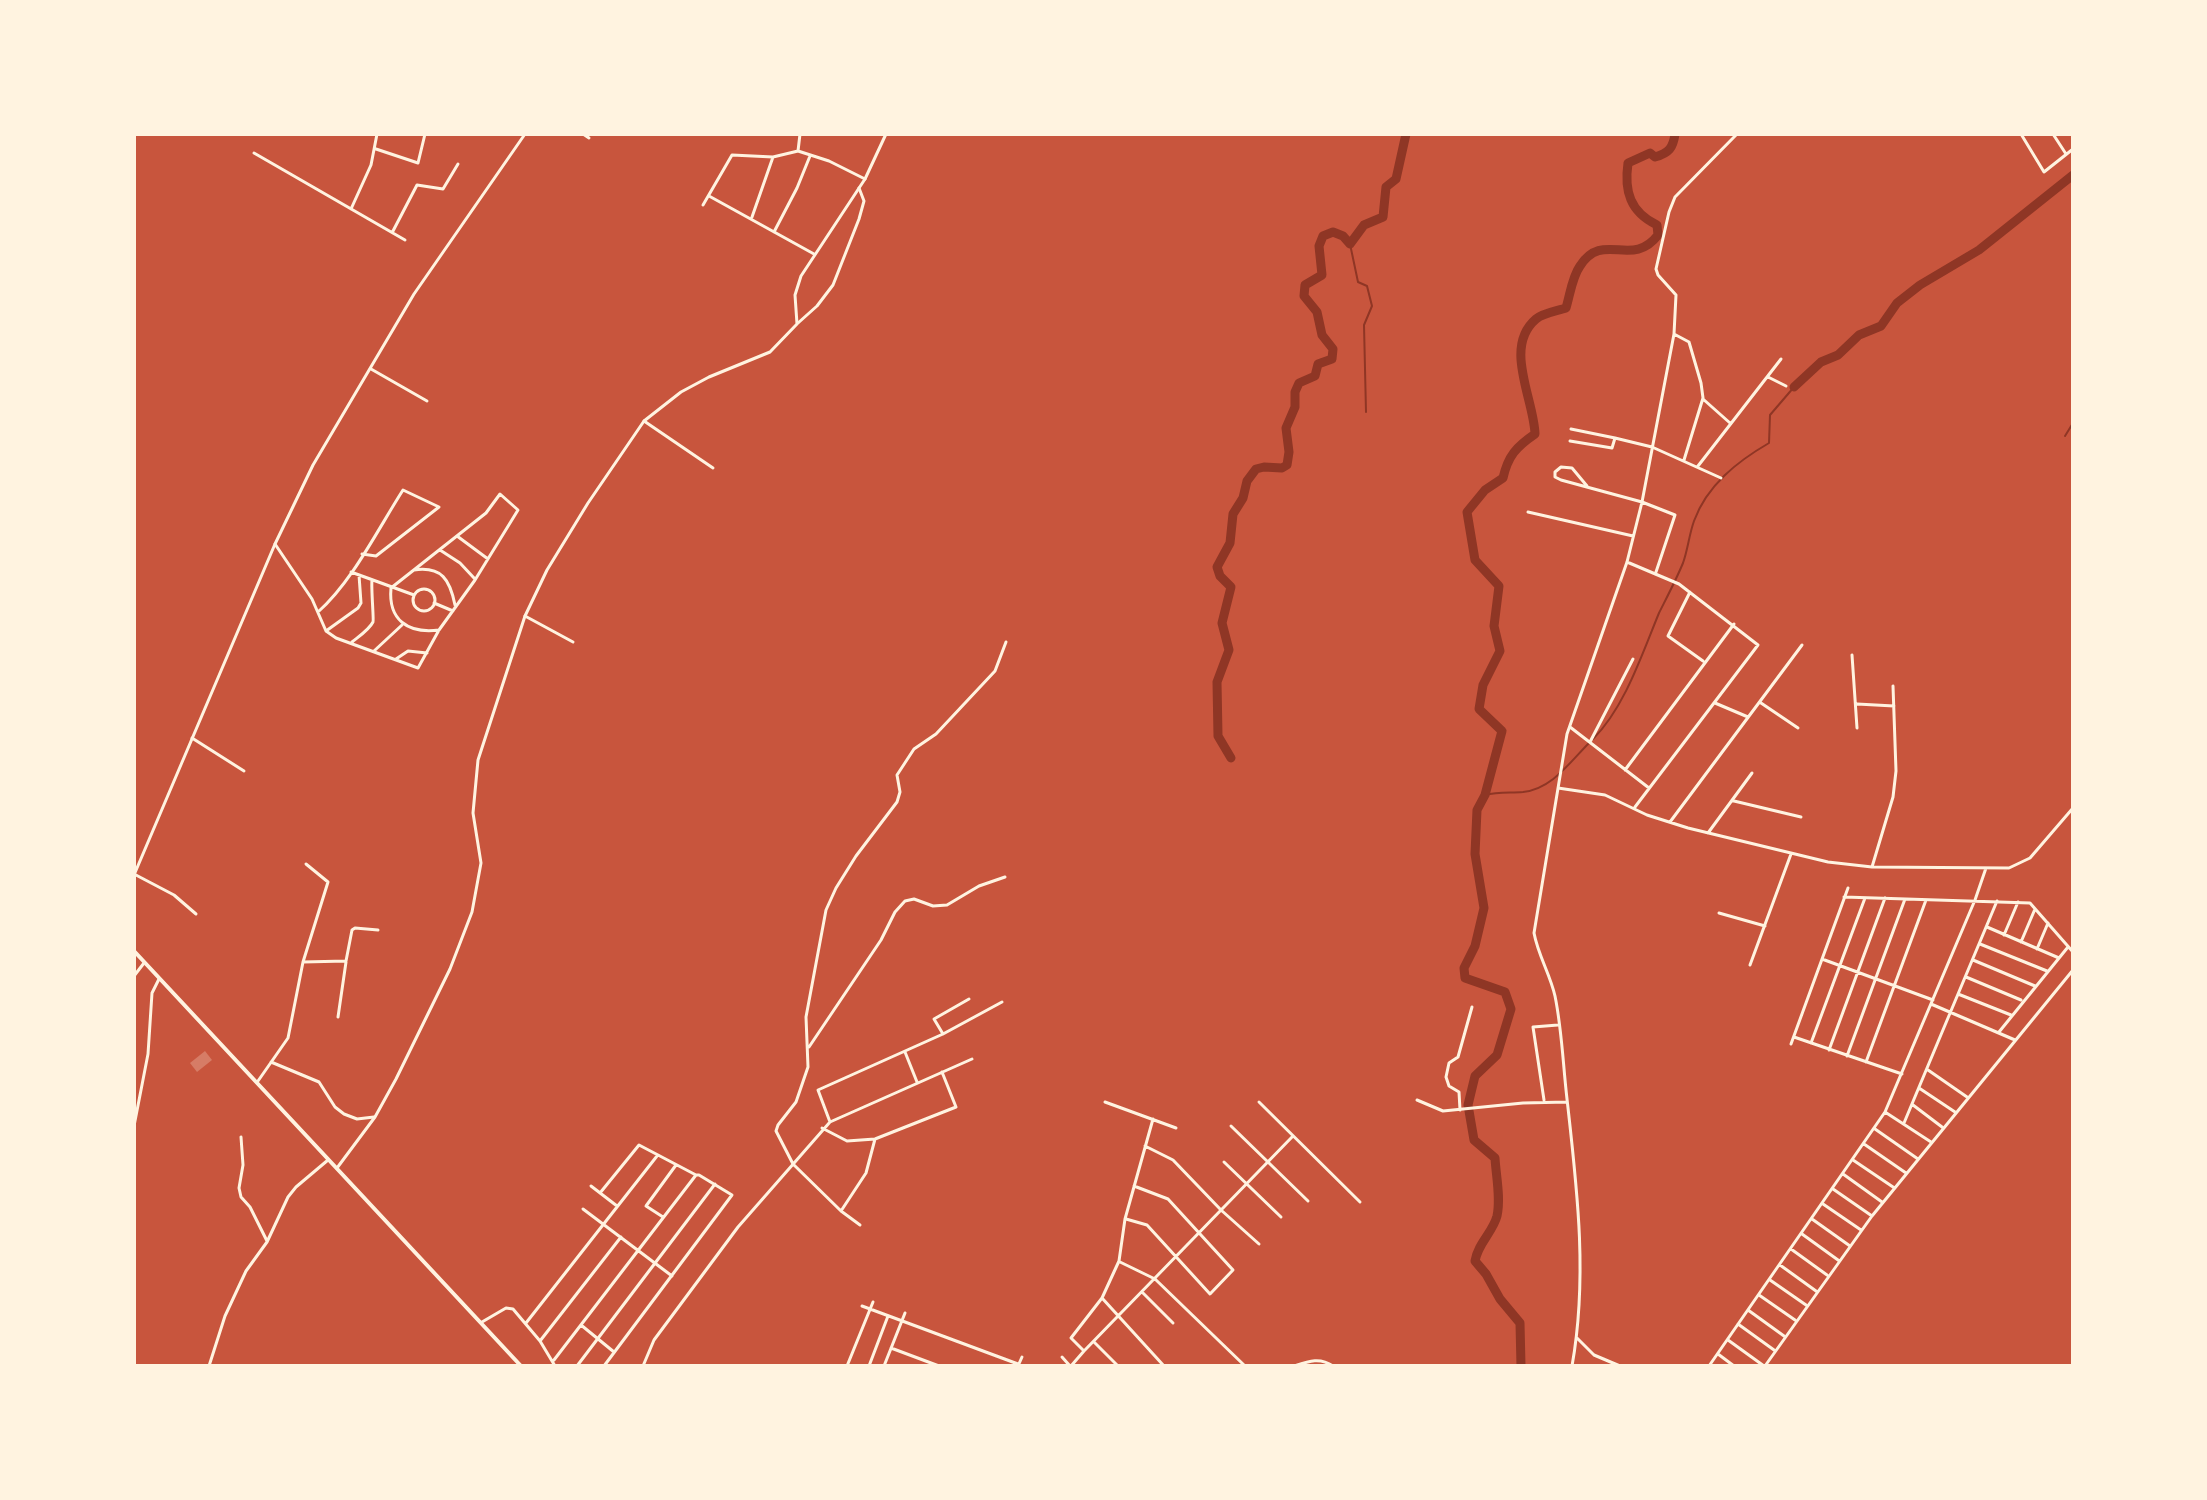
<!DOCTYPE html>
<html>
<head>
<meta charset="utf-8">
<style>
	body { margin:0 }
	#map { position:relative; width:2207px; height:1500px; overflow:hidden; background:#c8553d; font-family:Montserrat,sans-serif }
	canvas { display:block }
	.frame { position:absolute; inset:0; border:136px solid #fff3e0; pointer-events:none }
</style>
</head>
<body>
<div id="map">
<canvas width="2207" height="1500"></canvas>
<div class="frame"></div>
</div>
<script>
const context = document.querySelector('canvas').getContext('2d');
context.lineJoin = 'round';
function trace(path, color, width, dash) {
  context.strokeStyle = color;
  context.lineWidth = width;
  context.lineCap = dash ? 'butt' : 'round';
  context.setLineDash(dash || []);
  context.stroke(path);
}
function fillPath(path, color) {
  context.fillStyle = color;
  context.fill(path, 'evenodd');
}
const stream = new Path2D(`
	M1350,244L1358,282L1367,286L1372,306L1364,325L1366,412
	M2065,436L2073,423
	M1593,739C1625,707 1642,654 1659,613C1667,597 1676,580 1683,563C1688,549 1689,535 1694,521C1707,485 1738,461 1769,443L1770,415L1794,387
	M1485,795C1498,792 1509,793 1523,792C1552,789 1570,762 1589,743`);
const river = new Path2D(`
	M1794,387L1821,362L1838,355L1859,335L1881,326L1897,303L1920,285L1979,250L2073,175
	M1231,758L1218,736L1217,682L1229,650L1222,623L1231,587L1220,576L1217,567L1230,543L1233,514L1243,498L1247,481L1256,469L1264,467L1282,468L1287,465L1289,452L1286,428L1295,407V392L1299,383L1315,376L1318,364L1332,359L1333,349L1322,335L1317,312L1304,296L1305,285L1322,275L1319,246L1323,236L1333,232L1343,236L1350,244L1364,225L1383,217L1386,187L1396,179L1406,134
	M1521,1366L1520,1323L1500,1299L1486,1274L1475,1261C1478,1243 1493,1232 1497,1216C1501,1198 1496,1176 1495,1158L1474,1140L1468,1105L1475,1076L1497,1055L1511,1009L1505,992L1465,978L1464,968L1475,946L1484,908L1475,854L1477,810L1485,795L1502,731L1479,709L1483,685L1500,651L1494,626L1499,586L1475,560L1467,512L1485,490L1503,478C1508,456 1516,447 1535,434C1534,399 1503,347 1536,319C1543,313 1557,311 1566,308C1570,295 1572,277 1580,266C1603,230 1632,269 1658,235L1657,225C1630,212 1624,191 1628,163L1650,153L1655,157C1669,153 1673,148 1675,134`);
const building = new Path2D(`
	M205,1051L212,1060L197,1072L190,1063Z`);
const minor = new Path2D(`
	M583,134L589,138
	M800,134L798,151L829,161L865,179
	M2021,134L2044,172L2073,149
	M2053,134L2066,154
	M376,149L418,163L425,134
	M254,153L405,240
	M709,196L814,254
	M703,205L732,155L773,157L798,151
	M351,209L371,165L377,134
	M752,217L773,157
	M393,231L417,185L443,189L458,164
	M774,232L797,188L810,156
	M798,323L817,306L833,285L859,219L864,201L859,188
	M1674,334L1689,342L1701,383L1703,398L1684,460
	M371,369L427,401
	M1768,377L1786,386
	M1703,399L1730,423
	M644,421L713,468
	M1571,429L1615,438
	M1570,441L1612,448L1615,438L1652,447L1721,478
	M1698,466L1781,359
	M1587,486L1572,468L1561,467L1555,472V477L1561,480L1642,502L1675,515L1656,572
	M1528,512L1633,536
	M457,536L488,559
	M275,544L312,599L326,631L336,638L418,668L439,630L475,580L518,510L500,494L486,513L391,588C388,620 408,634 439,630
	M440,550L460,563L474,578
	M1627,562L1679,584L1758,645L1635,807
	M414,570C442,566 450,580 455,605
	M351,572L414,595
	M413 600a11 11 0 1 1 22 0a11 11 0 1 1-22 0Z
	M1690,592L1668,636L1703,661
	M434,603L453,611
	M318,612C352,582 378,529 403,490L439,507L376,556L362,554
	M525,616L573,642
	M326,631L358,608L361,603L359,575
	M352,642C358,637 369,630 373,622C374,620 371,589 372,580
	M374,651L402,625
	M1852,655L1857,728
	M396,659L408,651L427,653
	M1715,703L1748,717
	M1761,703L1798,728
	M1857,704L1894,706
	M1570,727L1649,788
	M192,738L244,771
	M1590,742L1633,659
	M1625,770L1734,624
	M1558,788L1605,795L1647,815L1688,828L1828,862L1872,867L2009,868L2030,858L2073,808
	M1734,801L1801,817
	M1670,822L1802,645
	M1708,833L1752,773
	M1872,867L1893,797L1896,771L1893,686
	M134,874L174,895L196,914
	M1844,897L2030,903L2073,952
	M1719,913L1765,926
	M1987,927L2059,958
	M2004,935L2018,902
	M2021,942L2035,909
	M1980,944L2047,971
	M2037,949L2048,923
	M1822,959L1933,1000
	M1973,960L2035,986
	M303,962L346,961L352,930L355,928L378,930
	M1750,965L1791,854
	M134,976L144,963
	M1966,977L2021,1000
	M1958,994L2011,1015
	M1931,1004L2015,1040
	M338,1017L346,962
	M1999,1032L2068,947
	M943,1034L934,1019L969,999
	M1794,1037L1902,1074
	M1811,1043L1865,898
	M1791,1044L1848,888
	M809,1047L881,940L895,912L905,901L914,899L933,906L947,905L979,886L1005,877
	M1829,1050L1885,898
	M905,1052L917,1082
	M1847,1056L1905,899
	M271,1062L319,1082L335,1107L344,1114L357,1119L374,1117
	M1866,1062L1926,900
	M1928,1070L1967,1097
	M258,1081L288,1038L303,962L328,882L306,864
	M1919,1088L1955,1112
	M1417,1100L1443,1111L1523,1103L1567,1102
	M1544,1100L1533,1027L1558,1025
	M1105,1102L1176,1128
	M1259,1102L1360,1202
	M1913,1105L1942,1127
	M1460,1110L1459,1092L1449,1086L1446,1077L1449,1063L1458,1057L1472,1007
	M1885,1112L1931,1142
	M1153,1119L1125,1219L1119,1261L1102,1298L1071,1338L1084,1351L1293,1136
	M830,1122L972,1059
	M1904,1123L1997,901
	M134,1126L148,1054L152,993L159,979
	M1231,1126L1308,1201
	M822,1128L847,1141L875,1139L956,1107L942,1072
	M1875,1129L1918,1159
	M241,1137L243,1165L239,1188L241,1197L250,1207L267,1241
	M875,1139L866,1173L841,1211L793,1164L776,1131L778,1125L796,1102L808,1067L806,1017L826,910L836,888L856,856L897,802L900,792L897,775L914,749L936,734L995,671L1006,642
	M1864,1144L1906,1173
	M1145,1146L1173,1160L1221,1210L1259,1244
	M1853,1160L1893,1187
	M1224,1162L1281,1217
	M1843,1174L1882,1202
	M591,1186L617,1206
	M1833,1189L1872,1216
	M600,1193L639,1145L696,1175H699L732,1195L604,1366
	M1823,1204L1861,1230
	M583,1209L672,1276
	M841,1211L860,1225
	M663,1217L646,1206L676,1165
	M1126,1219L1147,1225L1210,1294L1233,1270L1168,1199L1134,1186
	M1812,1219L1850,1246
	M1802,1234L1838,1260
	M1791,1249L1827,1275
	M1120,1262L1155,1279L1245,1366
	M1780,1265L1816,1291
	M1770,1280L1806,1305
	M1142,1292L1173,1323
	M1759,1295L1795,1320
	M1102,1298L1164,1366
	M862,1306L1018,1364
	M1748,1310L1784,1336
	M482,1322L506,1308L513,1309L540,1341L555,1366
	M526,1323L657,1156
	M1738,1324L1774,1350
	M581,1325L614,1352
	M1577,1338L1594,1355L1620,1366
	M1728,1340L1764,1366
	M540,1341L621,1237
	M1094,1342L1118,1366
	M891,1348L939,1366
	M1718,1354L1734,1366
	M1062,1357L1070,1366
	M554,1360L696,1175
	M209,1366L225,1316L246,1271L267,1242L288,1197L296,1187L328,1160
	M577,1366L715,1184
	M643,1366L654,1340L738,1227L830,1122L818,1090L943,1034L1002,1002
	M847,1366L873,1302
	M869,1366L888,1316
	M884,1366L905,1313
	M1018,1366L1022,1357
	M1071,1366L1084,1351
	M1294,1366C1309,1361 1320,1357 1333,1366
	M1572,1366C1588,1277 1577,1188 1567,1099C1563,1065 1562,1030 1555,996C1550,974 1538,955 1534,933L1567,734L1627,562L1642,502L1674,334L1676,295L1658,275L1656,269L1669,212L1675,197L1737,134
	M1709,1366L1885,1112L1975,900L1986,868
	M1765,1366L1872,1216L2073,970`);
const tertiary = new Path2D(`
	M134,875L275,544L313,465L414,294L525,134
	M337,1168L375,1117L396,1079L450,969L472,912L481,863L473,813L478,760L525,616L547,570L588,503L644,421L681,392L709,377L770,352L797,324L795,295L801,276L865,179L886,134`);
const primary = new Path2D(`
	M134,951L521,1366`);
trace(stream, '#8f3625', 2);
trace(river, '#8f3625', 9);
fillPath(building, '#d67c66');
trace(minor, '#fff3e0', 3);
trace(tertiary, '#fff3e0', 3);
trace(primary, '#fff3e0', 4);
</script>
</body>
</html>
